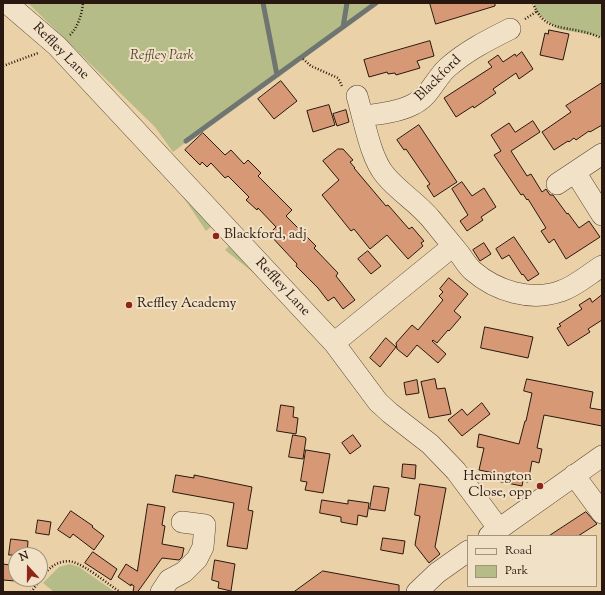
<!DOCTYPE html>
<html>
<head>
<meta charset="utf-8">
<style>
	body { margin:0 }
	#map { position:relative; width:605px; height:595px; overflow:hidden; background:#ead1a7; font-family:"Sorts Mill Goudy",serif }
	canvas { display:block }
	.frame { position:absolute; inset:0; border:4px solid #29180f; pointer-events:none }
	.legend { position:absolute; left:467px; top:535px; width:130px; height:52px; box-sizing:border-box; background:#f1e1c6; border:1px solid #a1917d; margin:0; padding:5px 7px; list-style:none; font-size:12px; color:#29180f }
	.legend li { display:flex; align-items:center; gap:8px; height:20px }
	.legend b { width:20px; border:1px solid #a1917d }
	.north { position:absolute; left:8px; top:547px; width:40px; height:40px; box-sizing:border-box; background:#f1e1c6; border:1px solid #a1917d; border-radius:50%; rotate:339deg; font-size:11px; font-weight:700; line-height:16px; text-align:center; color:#29180f }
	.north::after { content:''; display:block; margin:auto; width:14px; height:18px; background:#8f2418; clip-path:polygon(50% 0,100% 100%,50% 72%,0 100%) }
</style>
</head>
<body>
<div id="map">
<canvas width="605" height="595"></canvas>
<div class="frame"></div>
<ul class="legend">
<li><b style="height:5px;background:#f1e1c6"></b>Road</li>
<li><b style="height:11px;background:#b6bc88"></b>Park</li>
</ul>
<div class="north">N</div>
</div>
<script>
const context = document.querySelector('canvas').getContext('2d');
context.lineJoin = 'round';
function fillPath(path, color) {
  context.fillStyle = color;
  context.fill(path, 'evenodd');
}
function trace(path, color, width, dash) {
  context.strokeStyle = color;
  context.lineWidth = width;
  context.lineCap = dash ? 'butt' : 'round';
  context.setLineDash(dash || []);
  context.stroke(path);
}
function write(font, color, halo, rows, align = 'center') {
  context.font = font + ' "Sorts Mill Goudy",serif';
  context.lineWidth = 4;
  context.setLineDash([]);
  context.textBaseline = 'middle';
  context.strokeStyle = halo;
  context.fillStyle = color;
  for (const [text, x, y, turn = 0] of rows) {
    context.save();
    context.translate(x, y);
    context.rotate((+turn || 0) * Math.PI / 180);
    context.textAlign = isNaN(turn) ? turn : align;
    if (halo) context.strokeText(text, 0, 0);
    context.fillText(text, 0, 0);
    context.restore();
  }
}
const green = new Path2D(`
	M28,3H380L237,104L173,152L155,127Z
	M534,3H602V37L558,29L536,12Z
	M182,195L212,226L206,231Z
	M231,244L259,277L225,250Z
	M70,564L79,567L115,592H54L43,583L59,567Z`);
const stream = new Path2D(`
	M263,3L277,75
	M343,27L376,3
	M186,141L343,27L347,3`);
const building = new Path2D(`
	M430,3H495V6L436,24Z
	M549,30L569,34L563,60L540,55L545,33L548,34Z
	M430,41L434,56L417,61L420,68L396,75L395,73L388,74L387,72L369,77L364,60Z
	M522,52L533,69L519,79L516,73L493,89L496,93L474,108L473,106L456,117L444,98L492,67L488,62L498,55L503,62L515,54L516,56Z
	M281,81L297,101L274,119L258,99Z
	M602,83V125L590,132L589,131L576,140L574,138L569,142L568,141L554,150L542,132L571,112L566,106Z
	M329,105L335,125L313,132L307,111Z
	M346,110L349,122L337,126L333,114Z
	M533,121L540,132L511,151L527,176L531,174L542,192L546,189L550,195H553L567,214L568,213L579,228L589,221L600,237L566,259L554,239L549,243L541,231L546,228L528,199L527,200L523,194L521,195L494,155L501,151L491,135L509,123L515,132Z
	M419,125L457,182L434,197L427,186L430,184L406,149L404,150L397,140Z
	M203,133L225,155L231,150L244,164L248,160L261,173L258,176L292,210L286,216L316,246L314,248L338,273L336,276L355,300L343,309L334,297L328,301L318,288L296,266L297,264L269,234L276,227L258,208L257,210L246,200L249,197L228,176L225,178L211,163L207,167L202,162L200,165L185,150Z
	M338,149H343L353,160L350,162L355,168H354L386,206L388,205L409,229L412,227L424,241L421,243L423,246L408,259L387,235L370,249L354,229L351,231L322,195L339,180L323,161Z
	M462,182L472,196L484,188L496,207L481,217L483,220L467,231L460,221L468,215L452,189Z
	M514,237L539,274L528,281L523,274L522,275L509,255L502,259L496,249Z
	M484,243L491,254L480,261L473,250Z
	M368,251L381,266L371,274L358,259Z
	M449,278L468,294L454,311L461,317L449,331L448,330L437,343L433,340L432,341L446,354L438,363L417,345L407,357L397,349L396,343L412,325L418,330L443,300L439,296L443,292L440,289Z
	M602,295V320L588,329L590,332L568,346L557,328L561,326L559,324L582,309L579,305L590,298L592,302Z
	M485,327L533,337L528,358L481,348Z
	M386,338L396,347L380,367L370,358Z
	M435,379L437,389L445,388L451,414L429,418L421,382Z
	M527,379L593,392L590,408L602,410V426L544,415L537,448L542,449L539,463L532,461L528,482L523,481L522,486L497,481L499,474L479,470L484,448L477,447L479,434L519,444L525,421H526L532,393L524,391Z
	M417,380L419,393L406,395L404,383Z
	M482,403L490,414L462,436L448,420L462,409L467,415Z
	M281,405L294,407L293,417L298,418L296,434L277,431Z
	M293,435L305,437L306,439L303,459L289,457Z
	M353,435L361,446L350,454L342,443Z
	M306,450L330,454L323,493L305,490L307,482L301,481Z
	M403,464L416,465L415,479L402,477Z
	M176,475L194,478V475L252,487L248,510L253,511L247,549L227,546L234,503L173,492Z
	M420,484L446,488L435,547L440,554L429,563L415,545L420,516L415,515Z
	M374,486L389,488L385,511L370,509Z
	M322,500L348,504V500L369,503L367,517L358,515L357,525L341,522V517L320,513Z
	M148,504L165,507L162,525L165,526L162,544L184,548L182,557L179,560L162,558L139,590L137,592H133L134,586L131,584V586L118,577L126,564L137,571Z
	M71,511L93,526L92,527L104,536L94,550L73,534L70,538L58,530Z
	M586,512L597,524L578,536H549Z
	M38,520L51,522L49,535L36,533Z
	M383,538L405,541L403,554L381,550Z
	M11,539L28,541L27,555H9Z
	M93,552L117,569L111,580L85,563Z
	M215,560L235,564L231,591L218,588L219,582L212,580Z
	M3,564L16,566V581L3,580Z
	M323,571L399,585V592H294Z`);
const path = new Path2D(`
	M533,3C543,30 561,26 584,32C590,33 596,36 602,38
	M525,19L536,12
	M70,35C78,27 82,14 83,3
	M303,59L311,66L338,78L342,86
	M3,66L38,53
	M31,592C38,584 44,572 53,566C58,562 67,560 73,562C85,565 108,584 120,592`);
const minor = new Path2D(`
	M7,3L57,46L334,343L378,402L390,413L430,444L456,471L499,529
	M357,96C364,119 370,157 385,175C399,192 418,203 431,219C440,230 449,241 458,252C463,258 467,266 473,271C496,291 531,302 561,291C576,286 589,274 602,266
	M363,116C380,114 399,112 414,104C430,96 435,79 447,68C466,51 488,40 510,29
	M575,172L602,215
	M557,184L602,154
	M334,343L453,246
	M574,475L602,513
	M489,536L602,456
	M161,592L169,580L184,572L197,559L203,547L205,525L182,522
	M417,592L437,573L468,551`);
const markers = [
	[216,236,4,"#8f2418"],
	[129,305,4,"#8f2418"],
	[540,486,4,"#8f2418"]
];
const streetNames = [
	["Reffley Lane",60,52,45],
	["Blackford",439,79,-45],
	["Reffley Lane",282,288,47]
];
const parkNames = [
	["Reffley Park",162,57]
];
const poiNames = [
	["Blackford, adj",224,236],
	["Reffley Academy",137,305],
	["Hemington",532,478,"right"],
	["Close, opp",532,494,"right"]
];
fillPath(green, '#b6bc88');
trace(stream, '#6f7672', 5);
fillPath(building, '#d69875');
trace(building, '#29180f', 1);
trace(minor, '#594635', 22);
trace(path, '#29180f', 2.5, [1, 2]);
trace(minor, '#f1e1c6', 21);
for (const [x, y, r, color] of markers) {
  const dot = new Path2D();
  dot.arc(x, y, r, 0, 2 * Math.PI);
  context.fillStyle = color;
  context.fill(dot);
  trace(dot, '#f1e1c6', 1.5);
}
write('14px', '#29180f', '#f1e1c6', streetNames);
write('italic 14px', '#534933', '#f1e1c6', parkNames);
write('14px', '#29180f', '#f1e1c6', poiNames, 'left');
</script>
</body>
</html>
